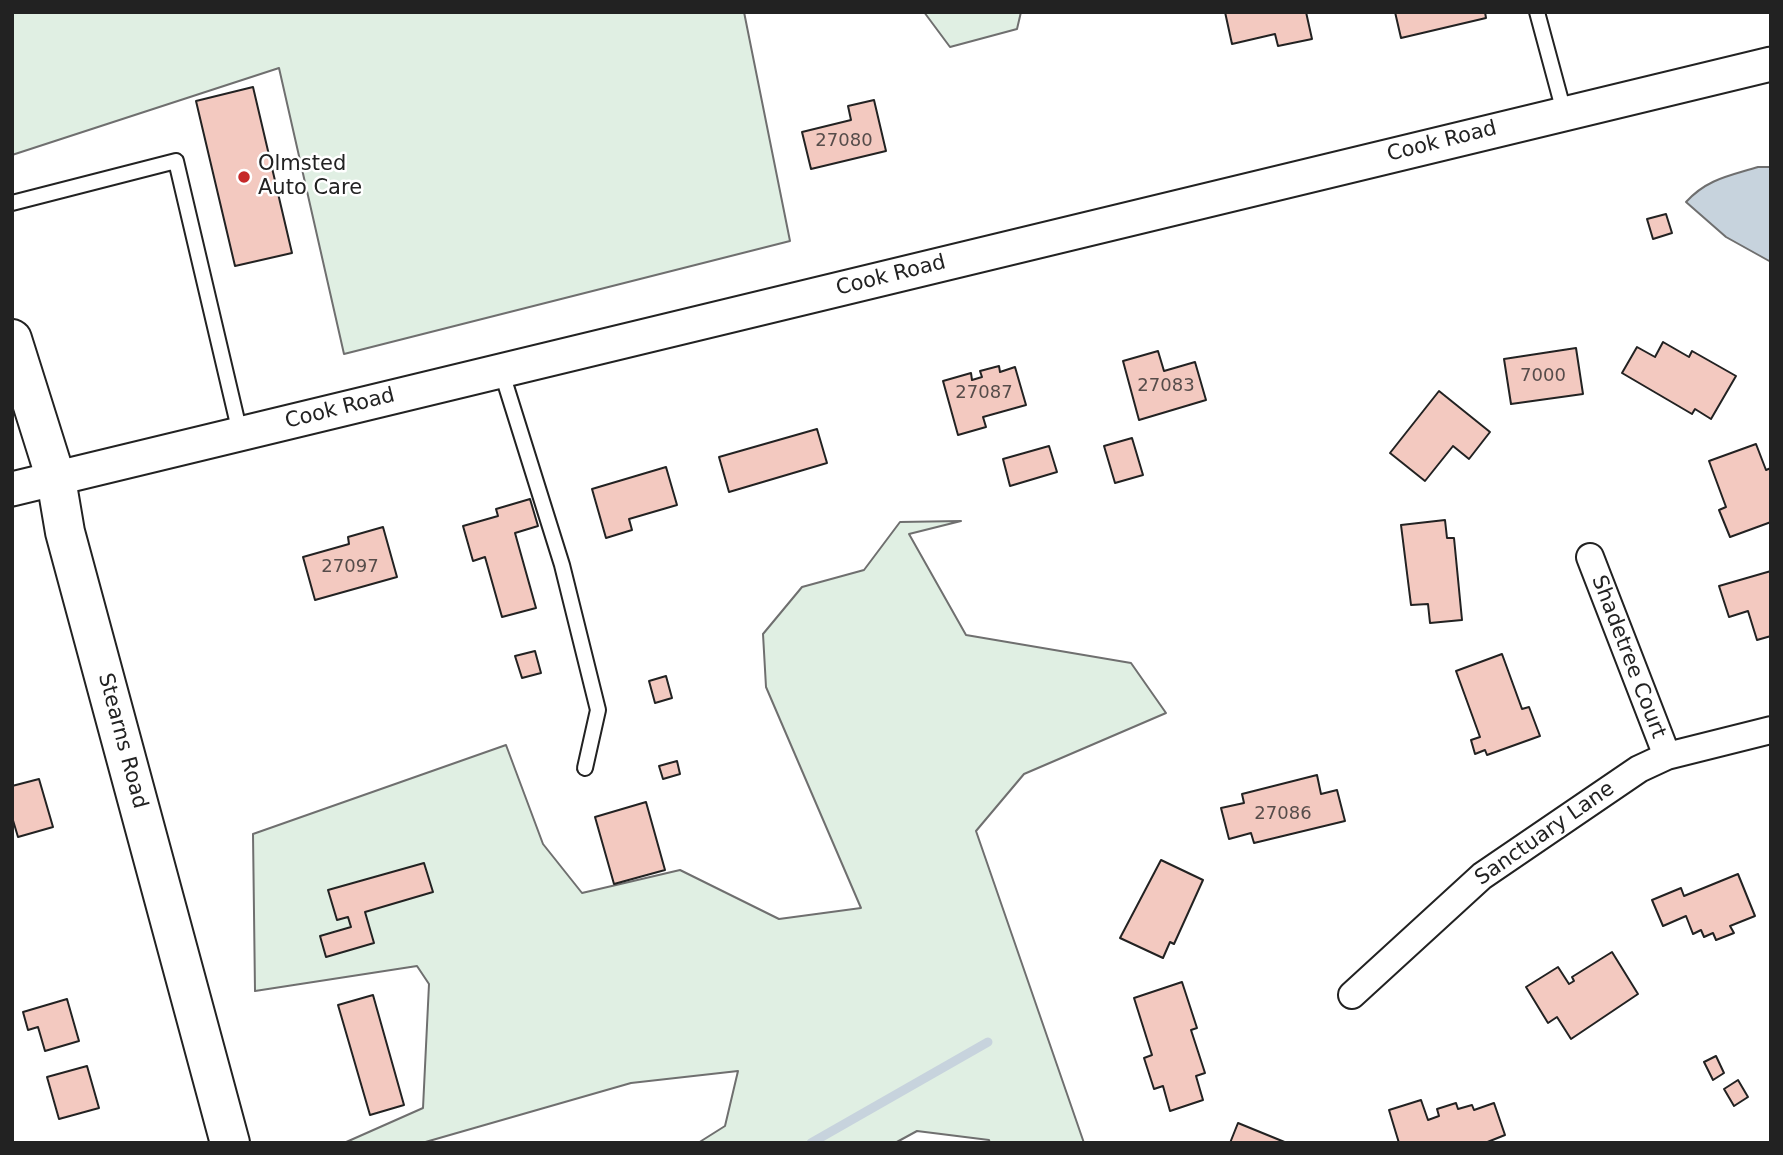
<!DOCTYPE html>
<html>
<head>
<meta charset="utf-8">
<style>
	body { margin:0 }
	#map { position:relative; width:1783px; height:1155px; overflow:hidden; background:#fff; font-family:"DejaVu Sans",sans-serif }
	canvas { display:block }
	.frame { position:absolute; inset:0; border:14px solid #222; pointer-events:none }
</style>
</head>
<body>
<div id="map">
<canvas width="1783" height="1155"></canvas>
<div class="frame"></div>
</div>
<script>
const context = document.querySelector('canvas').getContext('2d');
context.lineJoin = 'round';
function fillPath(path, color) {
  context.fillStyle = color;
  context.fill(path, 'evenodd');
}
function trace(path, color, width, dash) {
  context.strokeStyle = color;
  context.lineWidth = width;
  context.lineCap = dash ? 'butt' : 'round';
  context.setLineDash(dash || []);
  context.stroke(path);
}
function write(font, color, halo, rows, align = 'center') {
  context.font = font + ' "DejaVu Sans",sans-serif';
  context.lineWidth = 5;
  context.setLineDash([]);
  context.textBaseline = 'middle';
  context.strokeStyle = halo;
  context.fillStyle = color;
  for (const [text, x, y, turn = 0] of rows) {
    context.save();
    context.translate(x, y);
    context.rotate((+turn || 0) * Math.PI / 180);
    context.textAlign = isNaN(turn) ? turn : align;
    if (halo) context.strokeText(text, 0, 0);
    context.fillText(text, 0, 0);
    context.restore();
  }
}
const green = new Path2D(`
	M12,12H744L790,241L344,354L279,68L12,155Z
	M924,12H1021L1017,29L950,47Z
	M961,521L909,534L966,635L1131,663L1166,713L1024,774L976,831L1084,1143H990L989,1140L917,1131L895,1143H698L725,1126L738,1071L631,1083L422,1143H344L423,1108L429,984L417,966L255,991L253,834L506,745L543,844L582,893L680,870L779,919L861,908L766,687L763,634L802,587L864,570L900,522Z`);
const water = new Path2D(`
	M1758,167H1771V262L1726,237L1686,202C1707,179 1729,176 1758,167Z`);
const stream = new Path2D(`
	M811,1143L988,1042`);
const building = new Path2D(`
	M1225,12H1306L1312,39L1278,46L1275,34L1232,44Z
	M1395,12H1485L1486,18L1401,38Z
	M253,87L292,253L235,266L196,101Z
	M874,100L886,151L811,169L802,132L851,120L848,106Z
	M1666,214L1672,233L1653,239L1647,219Z
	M1663,342L1689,357L1692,351L1736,376L1711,419L1695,409L1692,414L1622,373L1637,347L1655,357Z
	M1576,348L1583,394L1511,404L1504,359Z
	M1158,351L1164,371L1195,362L1206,400L1139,420L1123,361Z
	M999,366L1000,372L1015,367L1026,405L983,417L986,427L958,435L943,381L971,373L972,380L982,377L980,371Z
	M1439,391L1490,432L1469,459L1453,446L1425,481L1390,453Z
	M817,429L827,463L729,492L719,457Z
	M1132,438L1143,475L1115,483L1104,446Z
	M1756,444L1766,470L1771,468V522L1730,537L1719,510L1726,507L1709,461Z
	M1049,446L1057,472L1010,486L1003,459Z
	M666,467L677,505L629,519L632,530L606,538L592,489Z
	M530,499L538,526L515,533L536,608L502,617L485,557L473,561L463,526L498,516L496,509Z
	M1445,520L1447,538H1454L1462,620L1430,623L1428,604L1411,605L1401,525Z
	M383,527L397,577L315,600L303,557L349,544L348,537Z
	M1771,571V636L1757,640L1748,611L1729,617L1719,586Z
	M535,651L541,673L522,678L515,656Z
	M1502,654L1522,709L1529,707L1540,736L1487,755L1485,750L1475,754L1471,740L1480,737L1456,671Z
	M666,676L672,698L655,703L649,681Z
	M677,761L680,774L663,779L659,766Z
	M1317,775L1321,794L1337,790L1345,821L1254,843L1251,833L1229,839L1221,808L1244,803L1242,794Z
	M39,779L53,827L18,837L12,817V786Z
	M646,802L665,870L614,884L595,817Z
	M1161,860L1203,880L1174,944L1170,942L1163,958L1120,938Z
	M424,863L433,892L365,912L374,943L326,957L320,936L351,927L348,917L337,920L328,890Z
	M1738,874L1755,916L1730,926L1734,933L1716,940L1713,933L1704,937L1701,930L1693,934L1686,916L1663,926L1652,900L1681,888L1684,896Z
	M1612,952L1638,994L1571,1039L1557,1017L1548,1023L1526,987L1558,967L1569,984L1574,981L1572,977Z
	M1182,982L1197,1028L1191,1030L1205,1073L1196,1076L1203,1100L1170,1111L1163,1086L1154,1089L1144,1058L1152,1055L1134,998Z
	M373,995L404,1105L370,1115L338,1005Z
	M67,999L79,1041L45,1051L38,1027L28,1030L23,1012Z
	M1716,1056L1724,1073L1713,1080L1704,1062Z
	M87,1066L99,1108L59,1119L47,1077Z
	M1738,1080L1748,1097L1734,1106L1724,1089Z
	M1421,1100L1428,1120L1439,1116L1437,1109L1456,1103L1458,1109L1472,1105L1474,1110L1494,1103L1505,1135L1485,1143H1399L1389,1110Z
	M1238,1123L1287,1143H1230Z`);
const service = new Path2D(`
	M1537,12L1564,112
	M12,203L176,161L240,433
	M501,370L562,565L598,710L585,768`);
const minor = new Path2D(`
	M1590,557L1667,756
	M1352,995L1482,876L1639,769L1667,756L1771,730`);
const tertiary = new Path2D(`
	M12,489L1771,64`);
const secondary = new Path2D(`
	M12,339L56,479L65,532L230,1143`);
const markers = [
	[244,177,7,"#c62828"]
];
const numberNames = [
	["27080",844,141],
	["7000",1543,376],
	["27083",1166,386],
	["27087",984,393],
	["27097",350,567],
	["27086",1283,814]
];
const streetNames = [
	["Cook Road",1442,142,-14],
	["Cook Road",891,276,-14],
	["Cook Road",340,409,-14],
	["Shadetree Court",1628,657,69],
	["Stearns Road",122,741,75],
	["Sanctuary Lane",1545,834,-35]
];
const poiNames = [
	["Olmsted",258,165],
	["Auto Care",258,189]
];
fillPath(green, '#e0efe3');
trace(green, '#6f6f6f', 2);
fillPath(water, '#c7d3dd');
trace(water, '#6f6f6f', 2);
trace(stream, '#c7d3dd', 9);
fillPath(building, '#f3c9c0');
trace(building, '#222', 2);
trace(service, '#222', 18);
trace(minor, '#222', 30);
trace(tertiary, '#222', 37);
trace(secondary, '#222', 42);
trace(service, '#fff', 14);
trace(minor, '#fff', 26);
trace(tertiary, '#fff', 33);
trace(secondary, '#fff', 38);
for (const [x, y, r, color] of markers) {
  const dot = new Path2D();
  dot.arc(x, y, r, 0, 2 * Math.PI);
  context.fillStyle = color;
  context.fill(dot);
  trace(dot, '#fff', 2.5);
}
write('18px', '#564c4a', null, numberNames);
write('21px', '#222', '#fff', streetNames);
write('21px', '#222', '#fff', poiNames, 'left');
</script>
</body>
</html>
